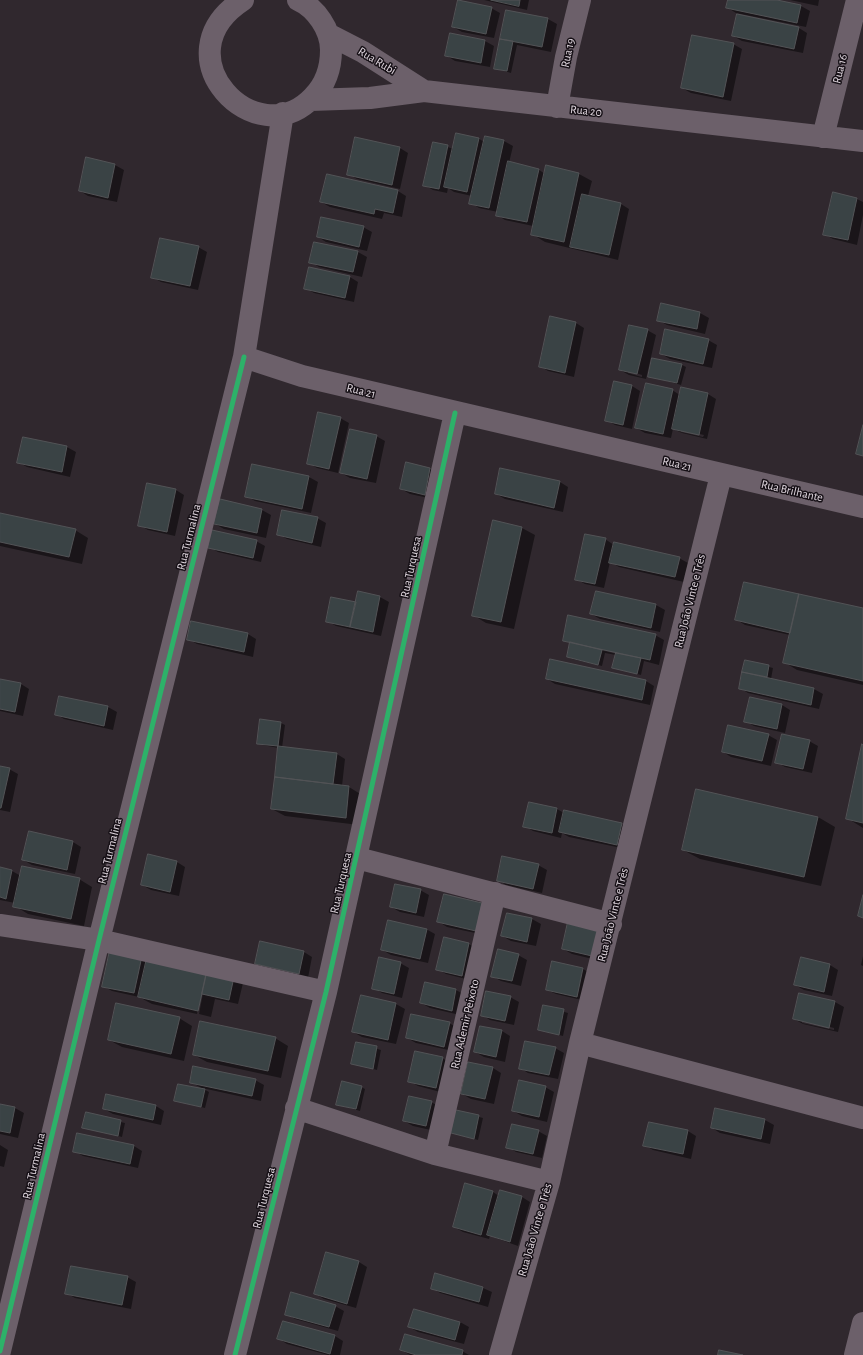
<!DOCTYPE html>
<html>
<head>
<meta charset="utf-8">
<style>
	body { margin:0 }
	canvas { display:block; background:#30282e }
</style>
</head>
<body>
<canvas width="863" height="1355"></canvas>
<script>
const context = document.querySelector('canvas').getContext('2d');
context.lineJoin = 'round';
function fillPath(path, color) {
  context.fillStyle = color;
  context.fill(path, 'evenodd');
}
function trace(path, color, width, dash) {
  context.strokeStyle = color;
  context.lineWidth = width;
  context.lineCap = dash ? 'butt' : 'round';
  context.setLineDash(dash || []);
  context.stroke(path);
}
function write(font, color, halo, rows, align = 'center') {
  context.font = font + ' "Alegreya Sans",sans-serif';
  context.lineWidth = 3;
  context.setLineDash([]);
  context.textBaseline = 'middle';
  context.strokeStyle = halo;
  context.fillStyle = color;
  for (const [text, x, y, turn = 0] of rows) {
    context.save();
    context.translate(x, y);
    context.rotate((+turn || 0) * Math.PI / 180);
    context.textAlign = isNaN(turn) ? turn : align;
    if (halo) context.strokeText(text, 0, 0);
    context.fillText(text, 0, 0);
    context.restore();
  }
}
const shadow = new Path2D(`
	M484,0H529L527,10Z
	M729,0H772L801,6L810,11L806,27L736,13L728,8Z
	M790,0H819L818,6Z
	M491,8L500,13L494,38L462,32L453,27Z
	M507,11L548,19L557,24L551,52L517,45L511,73L495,68Z
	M799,28L807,33L803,53L742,41L733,36Z
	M451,34L485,41L494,46L490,67L455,61L447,56Z
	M733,44L742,49L731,101L691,93L682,88Z
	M485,137L504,141L513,146L509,163L538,169L545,174H579L592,181L588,196L621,204L629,209L618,260L545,242L532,234L533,226L505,220L497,215L498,212L479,208L471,203L472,196L454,192L448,188L447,193L433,190L424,185L434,143L454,149L478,138L484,142Z
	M400,148L408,153L400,189L357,179L348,174Z
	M87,158L115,165L124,170L117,202L88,196L80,191Z
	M327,176L398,191L406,196L402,217L384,213L382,219L330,207L321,202Z
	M833,194L857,199L863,202V215L857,245L833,239L824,234Z
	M363,227L372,232L367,251L326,242L318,237Z
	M315,243L358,252L367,257L362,277L319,267L311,262Z
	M198,247L207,252L198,290L161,282L152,277Z
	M350,277L358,282L354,302L314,293L305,288Z
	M662,304L700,313L709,318L705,334L667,325L658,320Z
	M576,323L584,328L574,377L548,371L540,366Z
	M647,330L656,335L646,379L629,375L620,370ZM628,371L642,375V377L628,373Z
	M708,340L717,345L712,368L670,359L661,354Z
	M682,365L686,367L681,385L649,376Z
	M632,386L640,391L632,429L615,425L606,420Z
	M672,390L680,395L708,394L716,399L707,439L682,433L673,429L671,438L645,433L636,428ZM681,430L704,435L703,437L681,432Z
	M340,418L349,423L338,473L317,468L308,463Z
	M376,436L385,441L376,483L350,478L341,473Z
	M24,438L67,447L76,452L70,477L27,467L18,462Z
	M407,464L430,469L439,474L433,499L410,494L401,489Z
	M253,465L309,477L318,482L311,513L255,501L246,496Z
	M501,469L560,482L568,487L563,512L505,499L496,494Z
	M148,484L176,490L184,495L175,536L148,530L139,525Z
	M221,501L262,510L271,515L266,538L224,529L215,524Z
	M0,514L75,530L88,538L82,564L0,546Z
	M317,518L326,523L321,547L287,539L278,534Z
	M494,522L522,528L535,535L514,629L486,623L473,615Z
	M605,539L614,545L679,558L688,563L684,582L619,567L610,562L604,588L585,584L576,579Z
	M256,541L265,546L261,562L218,552L209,547Z
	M359,592L380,597L389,602L381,636L336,626L327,621L356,603Z
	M596,592L656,605L665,610L660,632L600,619L591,614Z
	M863,609V685L797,670L784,662L790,635L745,625L737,620Z
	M191,622L248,634L256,639L253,657L197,644L188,639Z
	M655,635L664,640L659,665L644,661L641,675L614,668L616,655L605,653L602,666L572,659L568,657L571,644L564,640ZM597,647L617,652V654L597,649Z
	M746,661L773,668L771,679L814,689L823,694L819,709L748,693L740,688L747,674L743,671Z
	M547,679L646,681L654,686L650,705L555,684Z
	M0,680L21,684L29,689L23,716L0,711Z
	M60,697L108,707L117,712L113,730L64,719L56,714Z
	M782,705L790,710L785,733L754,726L745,721Z
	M260,720L281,723L285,725L282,748L337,754L345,759L342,786L349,787L362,795L359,825L285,816L272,809L279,748L262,745L258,743Z
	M768,735L777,740L771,766L731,757L723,752Z
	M809,741L818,746L812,773L785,767L776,762Z
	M863,746V828L847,818Z
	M0,767L9,769L18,774L10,812L0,810Z
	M530,803L557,809L564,813L621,824L630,829L626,849L569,837L562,833L561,838L533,831L525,826Z
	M818,817L835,827L821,886L700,859L683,850Z
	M73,842L81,847L75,874L32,865L23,860Z
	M177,862L185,867L179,896L151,890L142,885Z
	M538,865L547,870L542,893L506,885L498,880Z
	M0,868L12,871L21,876L79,879L92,887L84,926L28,914L15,906V903L0,900Z
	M420,890L429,895L424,917L400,912L391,907Z
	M444,896L485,935L447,927L439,922Z
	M507,914L532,919L541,924L536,946L511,941L502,936Z
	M569,923L601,961L572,954L563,949Z
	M426,929L435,934L428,963L391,955L382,950Z
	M469,944L477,949L470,980L446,974L437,969Z
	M111,951L243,983L238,1004L215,999L211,1017L199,1014L203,993H201L197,1014L152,1004L139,997L112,991L103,986Z
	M304,952L312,957L308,978L265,969L256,964Z
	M518,955L527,960L521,986L501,981L492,976Z
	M863,956V966L861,965Z
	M553,962L583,969L592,974L586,1001L556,994L547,990Z
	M400,963L409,968L402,998L382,993L374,988Z
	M830,965L838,970L832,996L804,990L795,985Z
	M426,983L456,990L465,995L460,1015L430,1008L421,1003Z
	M800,994L835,1002L844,1007L838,1032L803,1024L794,1019ZM802,1020L834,1028V1030L802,1023Z
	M361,996L396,1004L405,1009L396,1044L362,1037L353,1032Z
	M510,997L519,1002L514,1025L490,1020L482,1015Z
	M544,1006L568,1013L563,1036L539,1030Z
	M179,1018L192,1026L184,1061L122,1047L109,1040Z
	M449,1023L458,1028L453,1051L416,1043L407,1038Z
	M502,1031L510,1036L505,1062L484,1057L475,1052Z
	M275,1038L288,1046L281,1078L207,1062L194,1055Z
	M357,1043L381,1050L377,1070L352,1063Z
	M555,1048L564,1053L558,1079L528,1073L520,1068Z
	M442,1058L451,1063L444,1093L418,1086L409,1081Z
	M493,1068L501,1073L494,1104L471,1099L462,1094Z
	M255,1080L264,1085L261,1101L202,1088L209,1092L205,1108L176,1101L203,1089L191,1082Z
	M361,1087L365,1089L360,1111L337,1104Z
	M545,1087L554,1092L547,1122L522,1116L513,1111Z
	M431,1102L440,1107L435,1131L413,1126L404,1121Z
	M0,1105L15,1108L24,1113L18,1138L0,1134Z
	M156,1106L164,1111L161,1125L113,1114L104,1109Z
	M716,1109L765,1120L774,1125L770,1144L720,1133L712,1128Z
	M456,1111L483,1118L478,1140L452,1133Z
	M86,1114L125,1123L122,1137L83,1127Z
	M650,1123L688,1131L696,1136L691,1159L653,1150L644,1145Z
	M538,1131L547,1136L542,1158L516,1152L508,1147Z
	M0,1145L8,1150L4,1167L0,1166Z
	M134,1146L142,1151L138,1168L83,1156L74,1151Z
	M501,1191L522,1197L530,1202L518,1246L490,1236L489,1239L463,1232L454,1227L493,1192L499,1196Z
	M359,1262L367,1267L356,1308L324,1299L315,1294Z
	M436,1274L483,1288L492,1292L488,1307L440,1293L432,1288Z
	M127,1277L136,1282L131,1309L75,1298L66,1293Z
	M335,1306L344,1311L338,1331L295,1319L286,1314Z
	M414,1310L460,1322L469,1327L464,1344L418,1332L409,1327Z
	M283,1322L335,1336L343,1341L340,1355H328L287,1344L279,1339Z
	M401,1350L462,1351L469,1355H410Z`);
const building = new Path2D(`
	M458,0L492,7L486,34L452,27Z
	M491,0H520L519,6Z
	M728,0H777L801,5L797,23L726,8Z
	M506,10L548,18L542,47L500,39Z
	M737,14L799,27L794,49L732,36Z
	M450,33L485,40L481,63L445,56Z
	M692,35L734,43L723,97L681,88Z
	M500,39L513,41L507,71L494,69Z
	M456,133L479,138L467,192L444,187Z
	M485,136L504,140L489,208L469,204Z
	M355,137L400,147L392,185L347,175Z
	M433,142L448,145L439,189L423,186Z
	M86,157L115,164L108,198L79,191Z
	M508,161L539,169L527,222L496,216Z
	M546,165L579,173L564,242L531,235Z
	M327,174L398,190L393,213L375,209L374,214L320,202Z
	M833,192L857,198L848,240L823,235Z
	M582,194L621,203L609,255L570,247Z
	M321,217L364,226L359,247L317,237Z
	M160,238L199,246L190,286L151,278Z
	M314,242L358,251L353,272L309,263Z
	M309,267L350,276L345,298L304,289Z
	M661,303L700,312L697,329L657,321Z
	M550,316L576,322L565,373L539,367Z
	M629,325L648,329L637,374L619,370Z
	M665,329L709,339L703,364L660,354Z
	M652,358L682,364L677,383L648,377Z
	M614,381L632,385L623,425L605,421Z
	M646,383L673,389L663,434L635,428Z
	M681,387L708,393L699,435L672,429Z
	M318,412L341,417L329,469L307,464Z
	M863,425V456L856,454Z
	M350,429L377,435L367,479L340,473Z
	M23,437L67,446L62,472L17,463Z
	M406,462L430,468L425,495L400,489Z
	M252,464L309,476L302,509L245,497Z
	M500,468L560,481L554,508L495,494Z
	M147,483L176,489L167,532L138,526Z
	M220,499L262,509L257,533L214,524Z
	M282,510L318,517L312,543L277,535Z
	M0,513L76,529L69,557L0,542Z
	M493,520L522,527L501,622L472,616Z
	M212,530L257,540L253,558L208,548Z
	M585,534L606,538L595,584L575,580Z
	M614,542L680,557L675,577L609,563Z
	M744,582L799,594L790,633L735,620Z
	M358,591L380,596L373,632L350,627Z
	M596,591L656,604L651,628L590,614Z
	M799,594L863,608V681L783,663Z
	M331,597L356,602L350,627L326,622Z
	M568,615L656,634L650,660L563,641Z
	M191,621L248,633L244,652L187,640Z
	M570,642L602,650L598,665L567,657Z
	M616,653L641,658L637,674L612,668Z
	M550,659L646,680L642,700L546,679Z
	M745,660L769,665L767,677L742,672Z
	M742,672L814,688L811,705L739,689Z
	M0,679L21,683L15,712L0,709Z
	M59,696L108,706L104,726L55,715Z
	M750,697L782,704L777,729L744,722Z
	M260,719L281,722L278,746L257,744Z
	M728,725L769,734L762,761L722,752Z
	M782,734L810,740L803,769L775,763Z
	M862,744L863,745V823L846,819Z
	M278,746L337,753L333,784L275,777Z
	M0,766L10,768L1,808H0Z
	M275,777L349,786L346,818L271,809Z
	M696,789L818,817L804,877L682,850Z
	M529,802L557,808L552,833L523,827Z
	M564,810L622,823L617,845L559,832Z
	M29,831L73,841L67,870L22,860Z
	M148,854L177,861L170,892L141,885Z
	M502,856L539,864L533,889L497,881Z
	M22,866L80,878L71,919L13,907Z
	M0,867L12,870L6,899L0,897Z
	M395,884L421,889L416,913L390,907Z
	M444,894L482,903L476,931L437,922Z
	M863,895V918L858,916Z
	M507,913L532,918L527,942L501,936Z
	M388,920L427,929L420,959L381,950Z
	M568,922L599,928L592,956L562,949Z
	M444,937L469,943L462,976L436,970Z
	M260,941L304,951L299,974L255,964Z
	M498,949L519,954L512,981L491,977Z
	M110,950L142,956L134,993L102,987Z
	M379,957L401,962L394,994L372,989Z
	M801,957L830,964L824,992L794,985Z
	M147,958L207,971L198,1011L138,997Z
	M552,961L583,968L577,997L546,990Z
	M207,971L234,977L229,1000L202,994Z
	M425,982L456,989L452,1011L420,1003Z
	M486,991L511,996L505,1021L481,1016Z
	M799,993L835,1001L829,1028L793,1019Z
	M361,995L396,1003L388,1040L352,1032Z
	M116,1003L180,1017L171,1054L108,1040Z
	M543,1005L564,1009L559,1035L538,1030Z
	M411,1014L450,1022L444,1047L406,1038Z
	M200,1021L276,1037L268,1071L193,1055Z
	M480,1026L502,1030L496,1057L474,1052Z
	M525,1041L556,1047L549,1075L519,1069Z
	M356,1042L377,1046L373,1069L351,1064Z
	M415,1051L443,1057L436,1088L408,1082Z
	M468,1062L493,1067L485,1099L461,1094Z
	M193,1066L256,1079L252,1096L190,1083Z
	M519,1080L546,1086L539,1117L512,1111Z
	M342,1081L362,1086L356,1109L336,1105Z
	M178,1084L205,1089L201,1107L174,1101Z
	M106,1094L156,1105L153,1120L103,1109Z
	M409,1096L432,1101L426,1126L403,1121Z
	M0,1104L15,1107L10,1133L0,1131Z
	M715,1108L765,1119L761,1139L711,1128Z
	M456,1110L479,1115L474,1139L451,1133Z
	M86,1112L121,1120L118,1136L82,1128Z
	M649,1122L688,1130L683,1154L643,1146Z
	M512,1124L539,1130L533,1154L506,1148Z
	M77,1133L134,1145L130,1164L73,1152Z
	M465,1183L493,1191L481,1235L453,1227Z
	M500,1190L522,1196L510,1242L487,1235Z
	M326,1252L359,1261L347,1304L314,1294Z
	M71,1266L128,1276L122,1305L65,1294Z
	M435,1273L483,1287L479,1302L431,1289Z
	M291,1292L336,1305L329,1327L285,1315Z
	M414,1309L460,1322L455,1340L408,1327Z
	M283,1321L335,1335L330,1354L277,1339Z
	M405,1334L463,1350L462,1355H416L400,1350Z
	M719,1350L743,1355H718Z`);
const minor = new Path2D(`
	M243,0C158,55 256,157 313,97C326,84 331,69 331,50C331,30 316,8 298,0
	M328,34L363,52L424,91
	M310,100L370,98L424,91L863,141
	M557,107L566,57L580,0
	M283,113L244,357L302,376L863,507
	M823,137L857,0
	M357,858L611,924
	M0,925L99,940L326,992
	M580,1043L863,1118
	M296,1108L435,1154L549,1182
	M435,1154L495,893
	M0,1351L99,940L244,357
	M235,1355L326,992L455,413
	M500,1355L549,1182L580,1043L721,475
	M855,1355L863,1323`);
const cycleway = new Path2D(`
	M0,1351L99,940L244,357
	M235,1355L326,992L455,413`);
const streetNames = [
	["Rua 19",568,53,-78],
	["Rua Rubi",377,61,31],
	["Rua 16",840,69,-76],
	["Rua 20",586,111,6],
	["Rua 21",361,391,14],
	["Rua 21",677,464,13],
	["Rua Brilhante",792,491,13],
	["Rua Turmalina",189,537,-76],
	["Rua Turquesa",411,567,-78],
	["Rua João Vinte e Três",690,601,-76],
	["Rua Turmalina",110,851,-76],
	["Rua Turquesa",341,883,-77],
	["Rua João Vinte e Três",613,915,-76],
	["Rua Ademir Peixoto",465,1024,-77],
	["Rua Turmalina",34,1166,-77],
	["Rua Turquesa",264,1198,-76],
	["Rua João Vinte e Três",535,1230,-74]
];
fillPath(shadow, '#0007');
fillPath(building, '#3a4345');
trace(building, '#525356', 1);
trace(minor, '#6c606a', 22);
trace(cycleway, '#2db169', 5);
write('12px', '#e0d7df', '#161016', streetNames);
</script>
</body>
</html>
